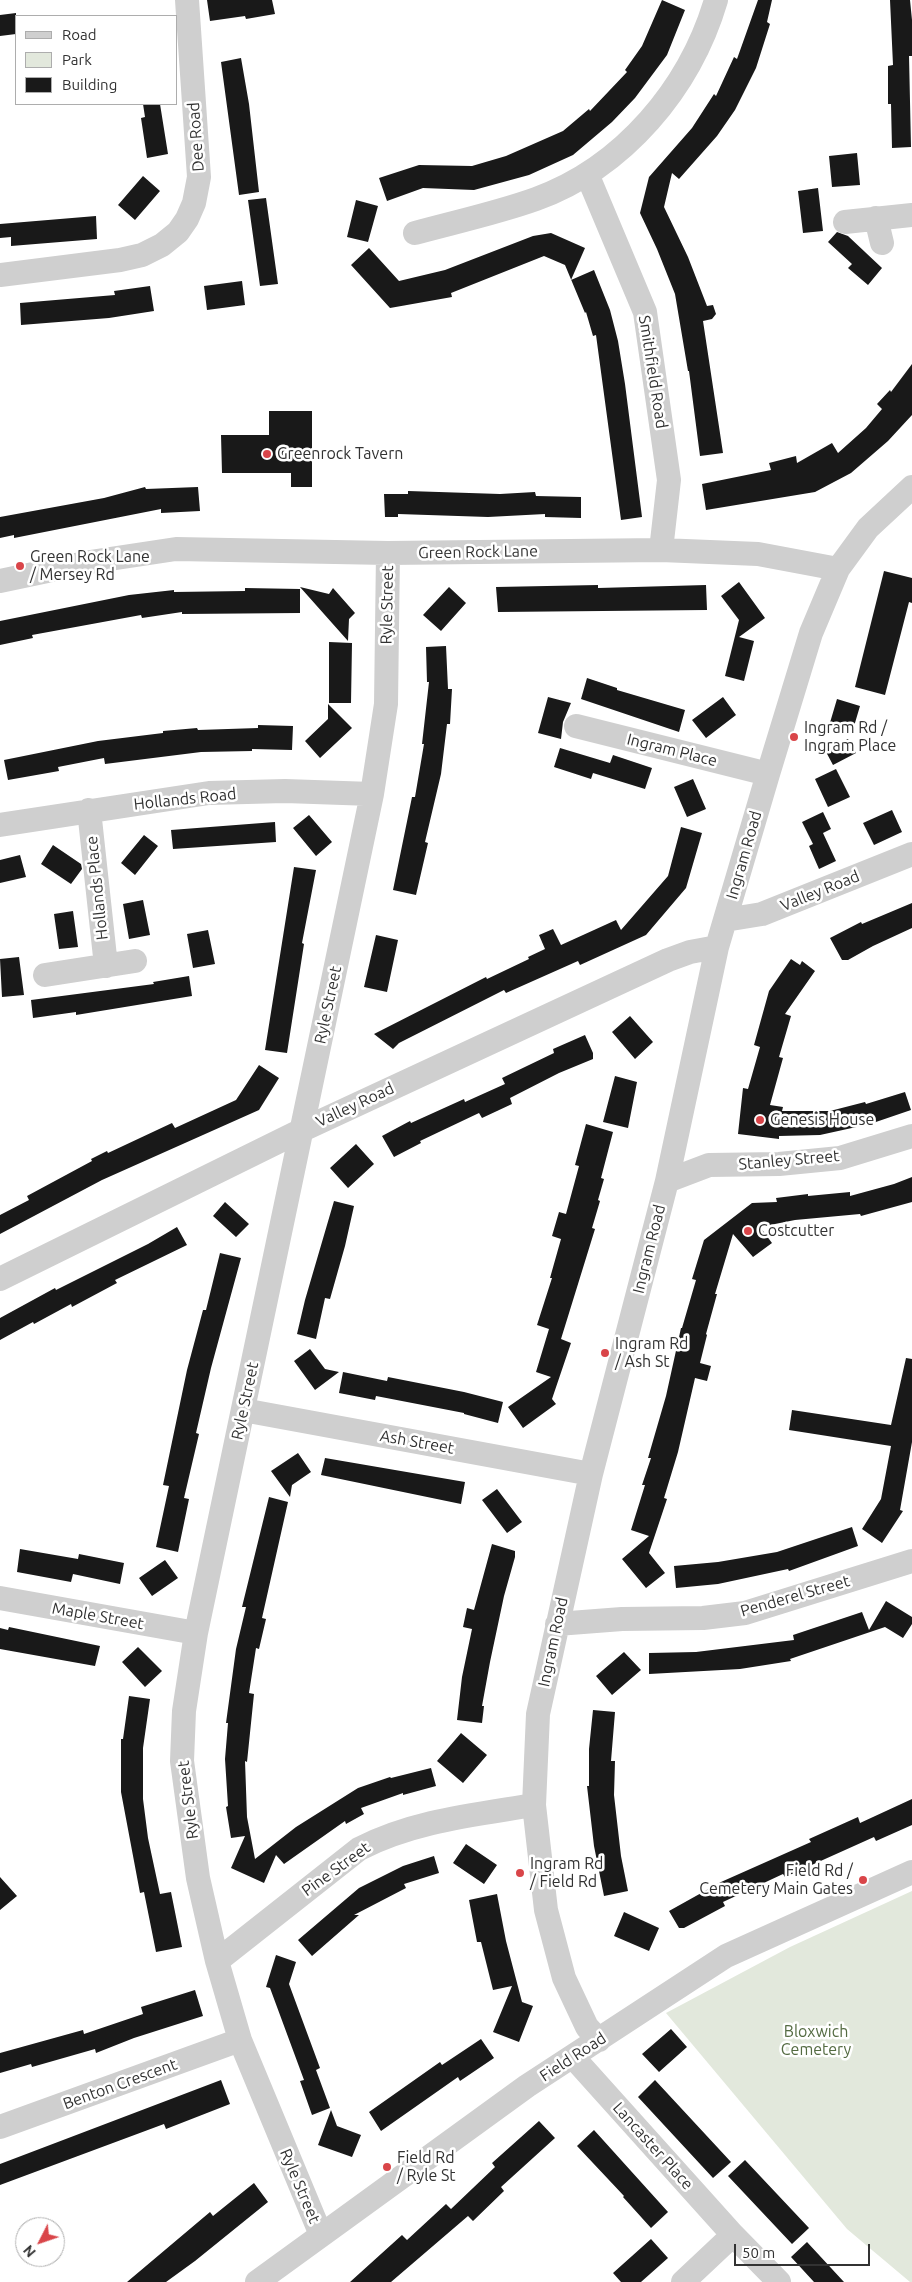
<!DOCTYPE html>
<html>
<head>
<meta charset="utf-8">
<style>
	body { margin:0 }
	#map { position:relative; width:912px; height:2282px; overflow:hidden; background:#fff; font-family:Ubuntu,sans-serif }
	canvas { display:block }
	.legend { position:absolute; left:15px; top:15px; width:162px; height:90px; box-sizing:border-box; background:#fff; border:1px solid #adadad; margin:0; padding:6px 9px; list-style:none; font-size:15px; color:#323232 }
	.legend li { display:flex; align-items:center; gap:10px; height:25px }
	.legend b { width:25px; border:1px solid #adadad }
	.north { position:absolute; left:15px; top:2217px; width:50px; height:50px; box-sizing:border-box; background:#fff; border:1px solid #adadad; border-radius:50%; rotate:229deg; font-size:14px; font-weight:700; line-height:20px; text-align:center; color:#323232 }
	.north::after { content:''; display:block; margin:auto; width:18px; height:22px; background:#d94549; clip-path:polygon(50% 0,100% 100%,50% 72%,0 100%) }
	.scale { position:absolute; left:734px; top:2244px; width:136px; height:22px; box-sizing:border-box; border:2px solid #323232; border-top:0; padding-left:6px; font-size:15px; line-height:18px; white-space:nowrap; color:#323232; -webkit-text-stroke:4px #fff; paint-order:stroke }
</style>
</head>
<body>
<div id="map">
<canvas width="912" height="2282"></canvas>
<ul class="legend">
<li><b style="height:6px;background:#cfcfcf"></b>Road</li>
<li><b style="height:14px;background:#e2e8dc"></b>Park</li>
<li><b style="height:14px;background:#191919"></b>Building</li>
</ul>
<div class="north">N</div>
<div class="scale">50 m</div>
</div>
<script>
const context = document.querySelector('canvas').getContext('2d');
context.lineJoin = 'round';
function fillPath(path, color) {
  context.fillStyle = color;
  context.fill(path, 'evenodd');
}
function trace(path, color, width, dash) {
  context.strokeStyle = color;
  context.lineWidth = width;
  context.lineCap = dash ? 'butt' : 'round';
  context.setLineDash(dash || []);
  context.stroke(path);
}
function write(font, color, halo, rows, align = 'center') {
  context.font = font + ' Ubuntu,sans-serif';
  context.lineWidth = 5;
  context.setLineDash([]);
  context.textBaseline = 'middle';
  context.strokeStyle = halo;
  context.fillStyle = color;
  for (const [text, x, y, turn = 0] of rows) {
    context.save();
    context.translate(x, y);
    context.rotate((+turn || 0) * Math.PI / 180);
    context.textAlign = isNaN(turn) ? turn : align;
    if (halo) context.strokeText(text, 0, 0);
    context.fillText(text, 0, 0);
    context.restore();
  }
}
const green = new Path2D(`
	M912,1891V2282H910L847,2229L666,2013L790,1947Z`);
const building = new Path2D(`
	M207,0H272L275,14L246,19L245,16L210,21Z
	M662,0L685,10L667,55L635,98L612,122L573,155L529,175L474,190L423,188L387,201L379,178L419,165L472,166L506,156L563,131L589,109L590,111L627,72L625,70L642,46Z
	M758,0H772L767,22L770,24L756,68L735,110L717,136L679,179L672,173L664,207L688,257L707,306L713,305L716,314L712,319L703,321L723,453L700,456L689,371H688L675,294L657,249L640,213L649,177L692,128L714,94L716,96L734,57L737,59Z
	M890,0H910L912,20V56H909L911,147L892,148L891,104H888V66L893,65Z
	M16,13V34L0,36V15Z
	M241,58L249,104L259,192L239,195L221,62Z
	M143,104H160L168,154L147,158L141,118L145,117Z
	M857,153L860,185L832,187L829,156Z
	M143,176L160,191L135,220L118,205Z
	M818,188L823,231L803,233L798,191Z
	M266,198L278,284L260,286L248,200Z
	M356,200L378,206L368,242L347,237Z
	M96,216L97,239L11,246V237L0,238V224Z
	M837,232L848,236L882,268L868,285L848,268L852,264L828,242Z
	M551,233L585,248L571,280L594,270L610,310L618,341L625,384L642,517L621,520L596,335L593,336L586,312L585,313L565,265L544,256L451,293L452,297L390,308L351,265L369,248L399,281L445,270L533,236Z
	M242,281L245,305L207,310L204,286Z
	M150,286L154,311L109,318L21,325L20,303L115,295L114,291Z
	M912,364V415L888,441L851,473L815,492L706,510L702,484L771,470L769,463L796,456L797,463L832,443L838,453L866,428L882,409L877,404L890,390L891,392Z
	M269,411H312V487H291V473H222L221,435H269Z
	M145,487L146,489L198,487L200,511L161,513V509L14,538V535L0,538V517L104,498Z
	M408,491L500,494L535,492L536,496L581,497V518L545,517V514L488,517L398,514V517H385L384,494H408Z
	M884,571L912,578V603L909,602L885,695L855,687Z
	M739,582L765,618L739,637L754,641L744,681L725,676L739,620L721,596Z
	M598,585V588L706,585L707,610L498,612L496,587Z
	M300,587L329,594L333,588L355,613L349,619L348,641Z
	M449,587L466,603L441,631L423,615Z
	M245,588L300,589V613L182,614V612L142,618L141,615L32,635L33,638L0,645V621L129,595L174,590V592L245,591Z
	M329,642L352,643L351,703H329Z
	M446,646L448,689H452L450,724H447L441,774L425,842L428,843L416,895L393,890L412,797H415L424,744H422L429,682H427L426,647Z
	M587,678L617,688V690L685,710L679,732L581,699Z
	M548,697L571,703L563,722L561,739L538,733Z
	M723,697L736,715L706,738L692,720Z
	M837,699L860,706L852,733L829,726Z
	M328,704L352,728L320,758L305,741L328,719Z
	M258,725L293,726L292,750L252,749V751L201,752L105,764L104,758L58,767L59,771L8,780L4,760L98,741L163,733V731L197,728L198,730L258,728Z
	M848,739L856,753L833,765L825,750Z
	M560,748L610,763L613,755L652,768L645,789L593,773L591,779L554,767Z
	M836,769L850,797L828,807L815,779Z
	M693,779L706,809L687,817L674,787Z
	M892,810L902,832L874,845L863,823Z
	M823,812L831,829L823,833L836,861L819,869L809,846L813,844L802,822Z
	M309,815L332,842L316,856L293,828Z
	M275,822L276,842L173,849L171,830Z
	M681,827L702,833L686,888L646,935L580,965L578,961L506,993L504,990L399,1043L393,1049L374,1034L486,977L487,979L529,959L528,957L545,949L539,935L553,929L561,945L616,920L621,930L668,876Z
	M144,835L158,846L135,875L121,863Z
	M53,845L81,864L82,869L71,884L41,864Z
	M20,855L26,877L0,883V860Z
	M294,867L316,870L302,943L304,944L287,1053L265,1050Z
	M143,900L150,935L129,939L123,904Z
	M912,903V928L873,946L848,960H842L830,938L861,922L862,924Z
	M73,911L78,947L59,949L54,914Z
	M208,930L215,964L193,968L187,934Z
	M376,935L398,940L387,992L364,987Z
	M19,957L24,995L2,997L0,959Z
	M791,959L800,965L802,961L815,971L785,1014L791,1016L779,1057L783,1058L770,1105L783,1107L782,1111H830L865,1102L866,1104L905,1092L911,1110L870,1124L820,1135L779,1136V1139L738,1134L743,1088L748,1089L760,1047L754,1045L769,991Z
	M189,976L192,996L76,1015V1012L33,1018L31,1000L154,984L153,982Z
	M630,1016L653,1042L635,1059L612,1032Z
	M585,1035L593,1053V1059L559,1073L510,1098L512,1104L482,1118L479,1113L420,1141L421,1143L394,1157L382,1136L410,1121L411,1123L464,1099L465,1102L505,1084L502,1078L554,1053L553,1049Z
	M259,1065L279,1078L259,1110L102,1180L0,1234V1215L29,1200L27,1196L92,1161L91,1159L107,1151L108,1153L172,1123L175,1128L236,1100Z
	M615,1076L637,1082L628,1128L603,1122Z
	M586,1124L613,1132L601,1178L604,1179L598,1200L600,1201L592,1228L595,1229L561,1339L571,1343L552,1399L556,1404L523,1428L508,1407L551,1377L536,1372L549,1329L537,1325L552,1278H550L561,1239L552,1236L559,1212L566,1214L579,1166L575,1165Z
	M356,1144L374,1164L348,1188L330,1168Z
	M912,1177V1202L861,1216L860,1214L795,1220L760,1227L772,1243L753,1257L733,1234L715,1294H717L706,1334L707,1335L700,1363L711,1366L707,1381L695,1378L678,1452L664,1498L667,1499L649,1553L665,1573L646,1588L622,1559L649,1536L631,1530L645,1485H642L651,1458H648L666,1396L681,1328H682L696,1280L692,1279L704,1240L752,1203L777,1202L776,1198L808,1194V1196L850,1192V1196L894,1184Z
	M334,1201L354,1206L345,1246L330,1299L325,1298L316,1339L297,1334L305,1300Z
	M225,1202L249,1224L236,1237L213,1216Z
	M177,1227L187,1245L115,1280L117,1283L72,1307L71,1304L34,1324L33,1322L0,1340V1318L55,1288L56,1290L148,1244Z
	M220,1253L241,1258L211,1368L196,1433L199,1434L184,1498L189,1499L178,1552L156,1547L169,1486L163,1485L187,1370L203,1310H206Z
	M310,1349L325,1369L339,1372L315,1390L294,1361Z
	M906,1358L912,1359V1442L900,1510L903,1511L882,1543L862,1529L881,1499L891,1446L789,1430L792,1410L891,1425Z
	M343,1372L387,1381L388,1377L464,1392L503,1402L498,1423L464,1414V1413L376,1396L375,1400L339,1393Z
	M298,1453L311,1472L292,1485L290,1497L271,1471Z
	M325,1458L465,1482L461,1504L321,1475Z
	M497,1489L522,1522L507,1533L482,1500Z
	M269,1497L288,1502L262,1618L266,1619L259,1649L256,1648L249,1693L254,1694L247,1762L245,1761L247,1817L255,1859L296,1827L358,1788L390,1777L391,1778L431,1768L436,1786L403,1795V1793L361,1808L364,1814L346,1824L345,1821L284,1864L276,1855L264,1883L231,1868L245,1836L231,1838L226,1807L228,1806L225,1759L228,1723H226L236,1649L246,1607H242Z
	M852,1527L858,1546L789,1571L788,1569L718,1584L676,1588L674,1566L718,1562L777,1552Z
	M492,1544L515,1551V1557L504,1596L490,1662L482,1706H484L482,1723L457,1720L462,1677L472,1629L463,1627L467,1608L474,1610Z
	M20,1549L78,1559L79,1554L124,1563L120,1584L73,1574L71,1582L17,1572Z
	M165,1560L178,1578L152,1596L139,1578Z
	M886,1601L912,1617V1624L903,1638L885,1627L790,1659L791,1661L740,1669L649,1674V1653L696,1652L794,1640L793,1635L862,1612L869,1630Z
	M9,1627L100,1646L95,1666L0,1649V1628L8,1630Z
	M138,1647L162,1671L145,1687L122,1662Z
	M624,1652L641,1670L612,1695L596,1676Z
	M129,1696L150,1699L143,1748V1799L148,1838L160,1894L171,1892L182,1947L156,1952L144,1892L140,1893L121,1792V1739H123Z
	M593,1710L615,1712L611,1761H615L614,1795L621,1856L628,1891L604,1896L594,1846L587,1786H589V1749Z
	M461,1733L487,1755L463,1783L437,1761Z
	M912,1799V1825L876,1841L874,1837L785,1877L783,1874L723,1902L725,1906L684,1928H679L669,1911L721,1882L811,1842L809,1839L858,1817L860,1823Z
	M466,1844L497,1865L484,1884L453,1863Z
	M434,1856L439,1873L404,1884L406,1888L354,1915H359L312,1956L298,1940L359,1888L403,1866Z
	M0,1877L17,1896L0,1910Z
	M497,1894L506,1941L522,2002L533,2006L519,2042L493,2032L512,1986L493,1990L481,1942H477L469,1900Z
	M624,1912L659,1928L649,1951L614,1936Z
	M276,1955L296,1962L289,1984L320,2068L316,2070L330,2108L312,2115L300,2081L304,2080L270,1988L266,1987Z
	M195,1990L203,2016L134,2038L96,2053L95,2049L32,2067L31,2064L0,2073V2053L83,2030L84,2034L143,2014L141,2007Z
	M671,2029L687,2047L659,2072L642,2054Z
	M481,2039L494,2058L460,2081L458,2077L381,2131L369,2112L440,2062L442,2065Z
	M221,2080L230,2104L166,2129L164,2124L0,2185V2164Z
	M655,2080L731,2162L713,2178L638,2097Z
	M331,2110L337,2126L361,2135L352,2157L318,2145Z
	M539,2121L555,2138L501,2187L504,2191L473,2221L468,2216L391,2282H350L402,2235L407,2240L446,2204L451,2209L495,2167L492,2163Z
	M594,2130L668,2212L651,2228L623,2197L624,2196L577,2146Z
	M745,2160L809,2228L792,2244L728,2176Z
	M254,2183L268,2202L195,2261L166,2282H127L210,2212L213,2216Z
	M651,2239L668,2258L641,2282H621L613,2273Z
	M807,2242L844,2282H814L791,2257Z`);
const minor = new Path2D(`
	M587,174L645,312L669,480L661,550
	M876,218L882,243
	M845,222L912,215
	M415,233C455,222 497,213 536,199C624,167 690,88 716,0
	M0,275L120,260L142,255L162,245L178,232L187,219L194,203L199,177L187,0
	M0,581L90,562L176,549L388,553L661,550L758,554L838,569
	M576,726L768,774
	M89,810L106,966
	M0,825L209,793L285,791L372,794
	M725,920L762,914L912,854
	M45,975L135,961
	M667,1181L709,1165L779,1164L840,1158L912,1136
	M0,1279L302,1130L668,960L690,952L717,947
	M243,1410L591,1474
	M0,1598L196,1633
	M557,1624L622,1619L703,1618L745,1613L912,1561
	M217,1961L359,1849C413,1821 474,1815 534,1805
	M599,2040L587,2027L564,1978L546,1910L534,1805L538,1714L591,1474L667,1181L717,947L768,774L811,633L838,569L868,528L912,487
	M573,2057L733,2235L779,2282
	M0,2127L240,2040
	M321,2235L240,2040L217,1961L198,1878L182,1761L184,1711L196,1633L372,794L386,704L388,553
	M257,2282L527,2086L726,1956L912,1872
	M683,2282L733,2235`);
const markers = [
	[267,454,5,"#d94549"],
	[20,566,5,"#d94549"],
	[794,737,5,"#d94549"],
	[760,1120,5,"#d94549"],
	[748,1231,5,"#d94549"],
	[605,1353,5,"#d94549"],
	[520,1873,5,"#d94549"],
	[863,1880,5,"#d94549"],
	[387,2167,5,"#d94549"]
];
const streetNames = [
	["Dee Road",196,137,-94],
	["Smithfield Road",653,372,81],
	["Green Rock Lane",478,552,-1],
	["Ryle Street",387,605,-89],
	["Ingram Place",672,750,14],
	["Hollands Road",185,799,-6],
	["Ingram Road",744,855,-74],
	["Hollands Place",97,888,-96],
	["Valley Road",820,891,-22],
	["Ryle Street",328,1005,-78],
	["Valley Road",355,1105,-25],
	["Stanley Street",789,1160,-5],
	["Ingram Road",649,1249,-76],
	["Ryle Street",245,1401,-78],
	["Ash Street",417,1442,10],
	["Penderel Street",795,1596,-16],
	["Maple Street",98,1616,10],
	["Ingram Road",553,1642,-78],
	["Ryle Street",188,1800,-97],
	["Pine Street",336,1869,-36],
	["Field Road",573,2057,-33],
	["Benton Crescent",120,2084,-20],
	["Lancaster Place",653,2146,48],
	["Ryle Street",300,2186,67]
];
const poiNames = [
	["Greenrock Tavern",277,454],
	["Green Rock Lane",30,557],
	["/ Mersey Rd",30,575],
	["Ingram Rd /",804,728],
	["Ingram Place",804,746],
	["Genesis House",770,1120],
	["Costcutter",758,1231],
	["Ingram Rd",615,1344],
	["/ Ash St",615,1362],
	["Ingram Rd",530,1864],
	["/ Field Rd",530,1882],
	["Field Rd /",853,1871,"right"],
	["Cemetery Main Gates",853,1889,"right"],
	["Field Rd",397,2158],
	["/ Ryle St",397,2176]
];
const parkNames = [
	["Bloxwich",816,2032],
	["Cemetery",816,2050]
];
fillPath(green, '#e2e8dc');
fillPath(building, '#191919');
trace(minor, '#cfcfcf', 24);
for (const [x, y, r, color] of markers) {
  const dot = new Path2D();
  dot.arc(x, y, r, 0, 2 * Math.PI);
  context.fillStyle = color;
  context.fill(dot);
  trace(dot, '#fff', 2);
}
write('16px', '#323232', '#fff', streetNames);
write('16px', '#323232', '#fff', poiNames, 'left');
write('16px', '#546b42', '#fff', parkNames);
</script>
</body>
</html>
